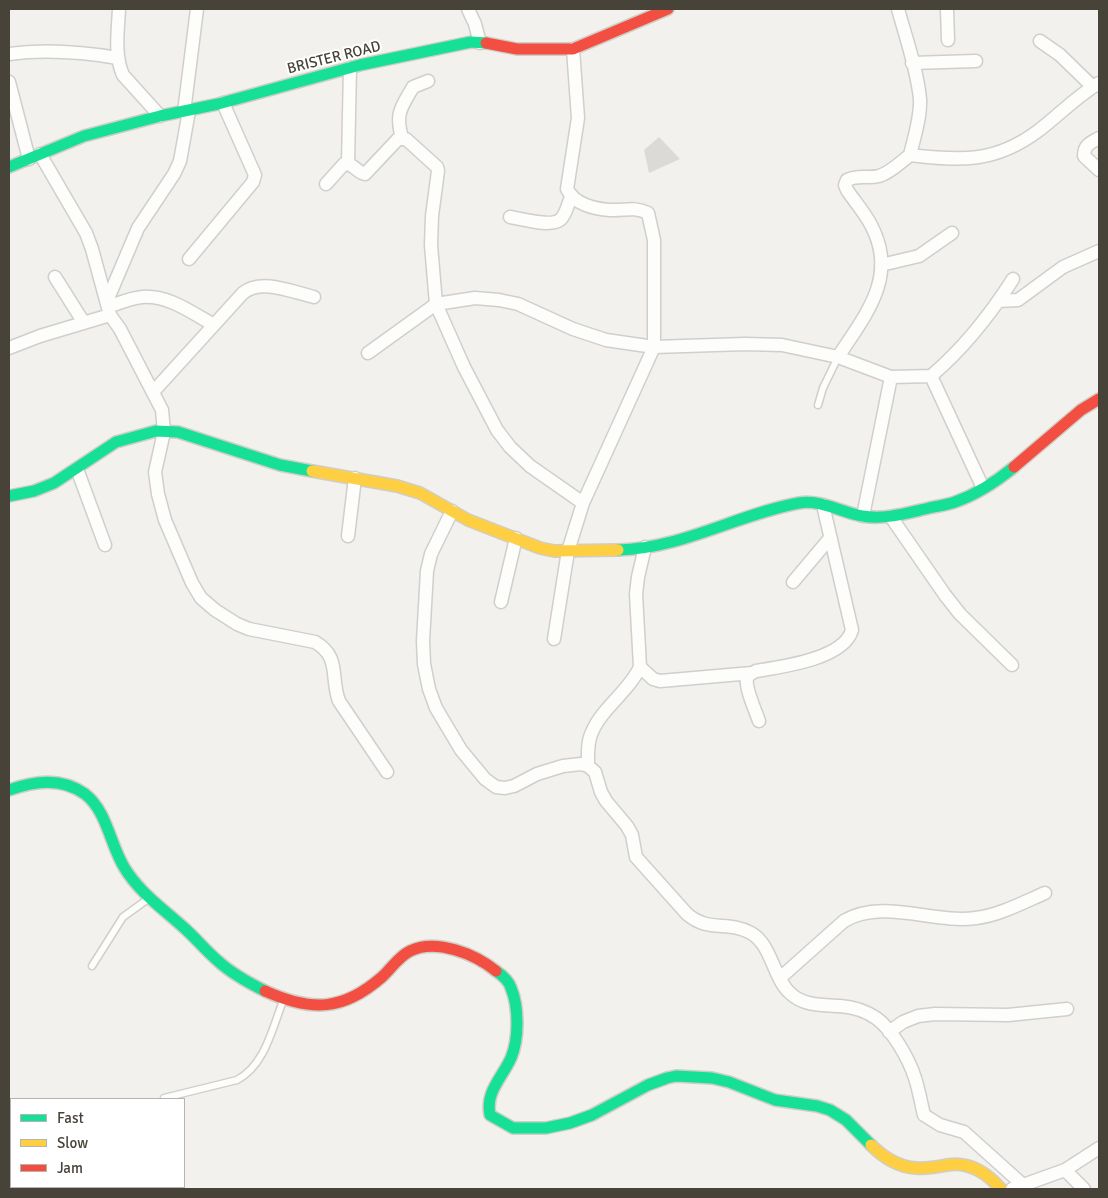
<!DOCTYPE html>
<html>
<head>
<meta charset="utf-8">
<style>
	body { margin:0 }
	#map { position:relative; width:1108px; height:1198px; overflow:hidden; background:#f2f1ed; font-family:Signika,sans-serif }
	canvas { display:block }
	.frame { position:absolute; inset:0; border:10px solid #484339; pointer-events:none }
	.legend { position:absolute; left:10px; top:1098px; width:175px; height:90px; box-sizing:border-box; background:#fff; border:1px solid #b6b4b0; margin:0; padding:6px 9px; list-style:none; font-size:15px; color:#484339 }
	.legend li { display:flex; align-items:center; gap:10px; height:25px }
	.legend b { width:25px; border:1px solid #b6b4b0 }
</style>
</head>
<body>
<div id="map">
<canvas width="1108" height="1198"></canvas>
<div class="frame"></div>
<ul class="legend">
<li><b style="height:6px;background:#16e098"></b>Fast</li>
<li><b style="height:6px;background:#ffcf43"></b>Slow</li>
<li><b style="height:6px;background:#f24e42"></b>Jam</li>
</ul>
</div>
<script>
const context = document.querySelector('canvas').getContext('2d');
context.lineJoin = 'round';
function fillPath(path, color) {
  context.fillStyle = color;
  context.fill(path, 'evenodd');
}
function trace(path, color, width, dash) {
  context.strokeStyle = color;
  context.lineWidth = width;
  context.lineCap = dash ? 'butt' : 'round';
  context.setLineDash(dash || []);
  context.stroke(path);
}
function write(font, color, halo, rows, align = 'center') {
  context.font = font + ' Signika,sans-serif';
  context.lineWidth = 4;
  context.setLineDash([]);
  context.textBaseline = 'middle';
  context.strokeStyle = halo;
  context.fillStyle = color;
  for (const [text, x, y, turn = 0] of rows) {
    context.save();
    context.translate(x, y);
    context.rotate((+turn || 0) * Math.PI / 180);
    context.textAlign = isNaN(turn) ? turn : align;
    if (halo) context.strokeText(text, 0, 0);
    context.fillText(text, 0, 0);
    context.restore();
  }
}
const building = new Path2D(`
	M659,137L680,159L649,173L644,150Z`);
const lane = new Path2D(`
	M818,405L823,388L838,357
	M92,966L123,917L148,899
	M164,1098L237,1080C265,1065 272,1029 283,1001`);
const street = new Path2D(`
	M119,9C118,30 114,55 123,75L160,116
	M468,9L475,24L480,43
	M947,9L948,40
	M1040,41L1060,55L1093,87
	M9,54C45,49 82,52 118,58
	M912,63L976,61
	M9,82L29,159
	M184,112L197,9
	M402,138C395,113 401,108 413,87L428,81
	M1099,138C1090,143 1084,145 1084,156L1099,170
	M40,154L86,233L92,249L110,315L120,329L162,410L164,432L155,472L158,494L165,520L192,583L201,598L215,610L237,624L249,629L315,642C341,657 330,677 339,701L387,772
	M910,155C961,161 995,163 1038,131C1059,115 1077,96 1099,83
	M348,163L350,68
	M326,184L344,164C354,163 356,172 365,174L398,139H406L437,167L438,171L432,216L431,245L436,304L464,367L497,430L510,447L530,466L583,503
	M510,217C522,219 552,228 561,219C566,214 568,204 571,197
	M189,259L253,182L255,175L223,103
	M881,265L919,256L952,233
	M55,277L84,323
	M107,301L138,228L174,174L180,161L189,111
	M998,301L1018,300L1063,267L1099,251
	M108,307C119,303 131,298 142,297C169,295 192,313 214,325
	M9,348L40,336L110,315
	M368,353L436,304L475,298L499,300L518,304L573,329L606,340L654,347L745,344L782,345L838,357L891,377L931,376C963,349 990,315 1013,279
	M838,357C865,315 899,277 871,225C865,213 855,202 847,190L845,185L847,180C859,174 866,179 879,176C890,173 901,162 910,155C914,138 921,117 920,99C917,69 906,38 898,9
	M931,376L983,488
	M153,392L243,293C262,278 292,292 314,297
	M77,469L105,545
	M452,511L431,554L427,571L423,641L424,664L429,689L436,708L461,750L485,779L496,787L505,788L514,786L537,774L563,766L581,764L588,766L595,772L601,792L606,801L627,826L632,835L636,857L687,914C709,933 728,920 751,933C772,945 773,978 790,993C803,1006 823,1005 840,1006C852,1007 866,1011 876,1018C892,1029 909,1059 915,1078C919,1090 921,1103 924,1115L940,1125L964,1132L1023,1185
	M863,516L891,377
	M891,517L945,595L960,614L1012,665
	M348,536L355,478
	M793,582L830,538
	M501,602L516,538
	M554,639L568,551L583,503L654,347V240L648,213C633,206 625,211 610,210C594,209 574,204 567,189L578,118L573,49
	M640,667L653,679L660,681L752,673
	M759,721C756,712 745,688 747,679C748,675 752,673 756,671C781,667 844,659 852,630L823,505
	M588,766C588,755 587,742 592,732C602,708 629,691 640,667L636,594L638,577L645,547
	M780,978L844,921C883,898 934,924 976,918C1000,915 1024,902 1045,893
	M889,1032L903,1022L918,1016L935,1014L1008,1015L1067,1009
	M1065,1170L1084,1189
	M1012,1189L1065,1170L1099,1148`);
const fast = new Path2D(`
	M9,167L84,136L160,116L218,104L360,65L471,42L486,43
	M9,496L34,491L54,483L116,442L156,431L178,432L280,465L312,471
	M618,550C681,549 738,514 799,503C819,499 841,512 862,516C885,520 907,513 929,508C937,506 947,505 955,502C975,495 997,481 1014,467
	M9,790C35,781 61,777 85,794C107,811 110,844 124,867C138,891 162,908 182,926C195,937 205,950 218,961C231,973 249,983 265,991
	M496,971C502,975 509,981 511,988C519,1007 519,1039 511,1058C502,1078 485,1092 490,1115L513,1128H546L570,1123L592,1115L648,1085L667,1078L676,1076L712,1078L729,1082L775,1100L817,1106L830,1110L846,1120L871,1145`);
const slow = new Path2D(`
	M312,471L397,486L420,493L468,520L540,548L554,551L618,550
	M871,1145C883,1157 898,1167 916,1168C926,1169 936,1167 947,1165C969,1161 987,1173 1001,1189`);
const jam = new Path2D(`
	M486,43L517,49H573L668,9
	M1014,467L1081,410L1099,399
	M265,991C312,1012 343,1011 382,977C392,968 398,957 410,951C436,938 475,954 496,971`);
const streetNames = [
	["BRISTER ROAD",334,58,-14]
];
fillPath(building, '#dcdad6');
trace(lane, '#d0cfcb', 9);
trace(street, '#d0cfcb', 15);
trace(fast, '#d0cec4', 14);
trace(slow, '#d0cec4', 14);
trace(jam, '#d0cec4', 14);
trace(lane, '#fdfdfc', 6);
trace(street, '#fdfdfc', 12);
trace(fast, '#16e098', 11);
trace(slow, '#ffcf43', 11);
trace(jam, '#f24e42', 11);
write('15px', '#484339', '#fff', streetNames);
</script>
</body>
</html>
